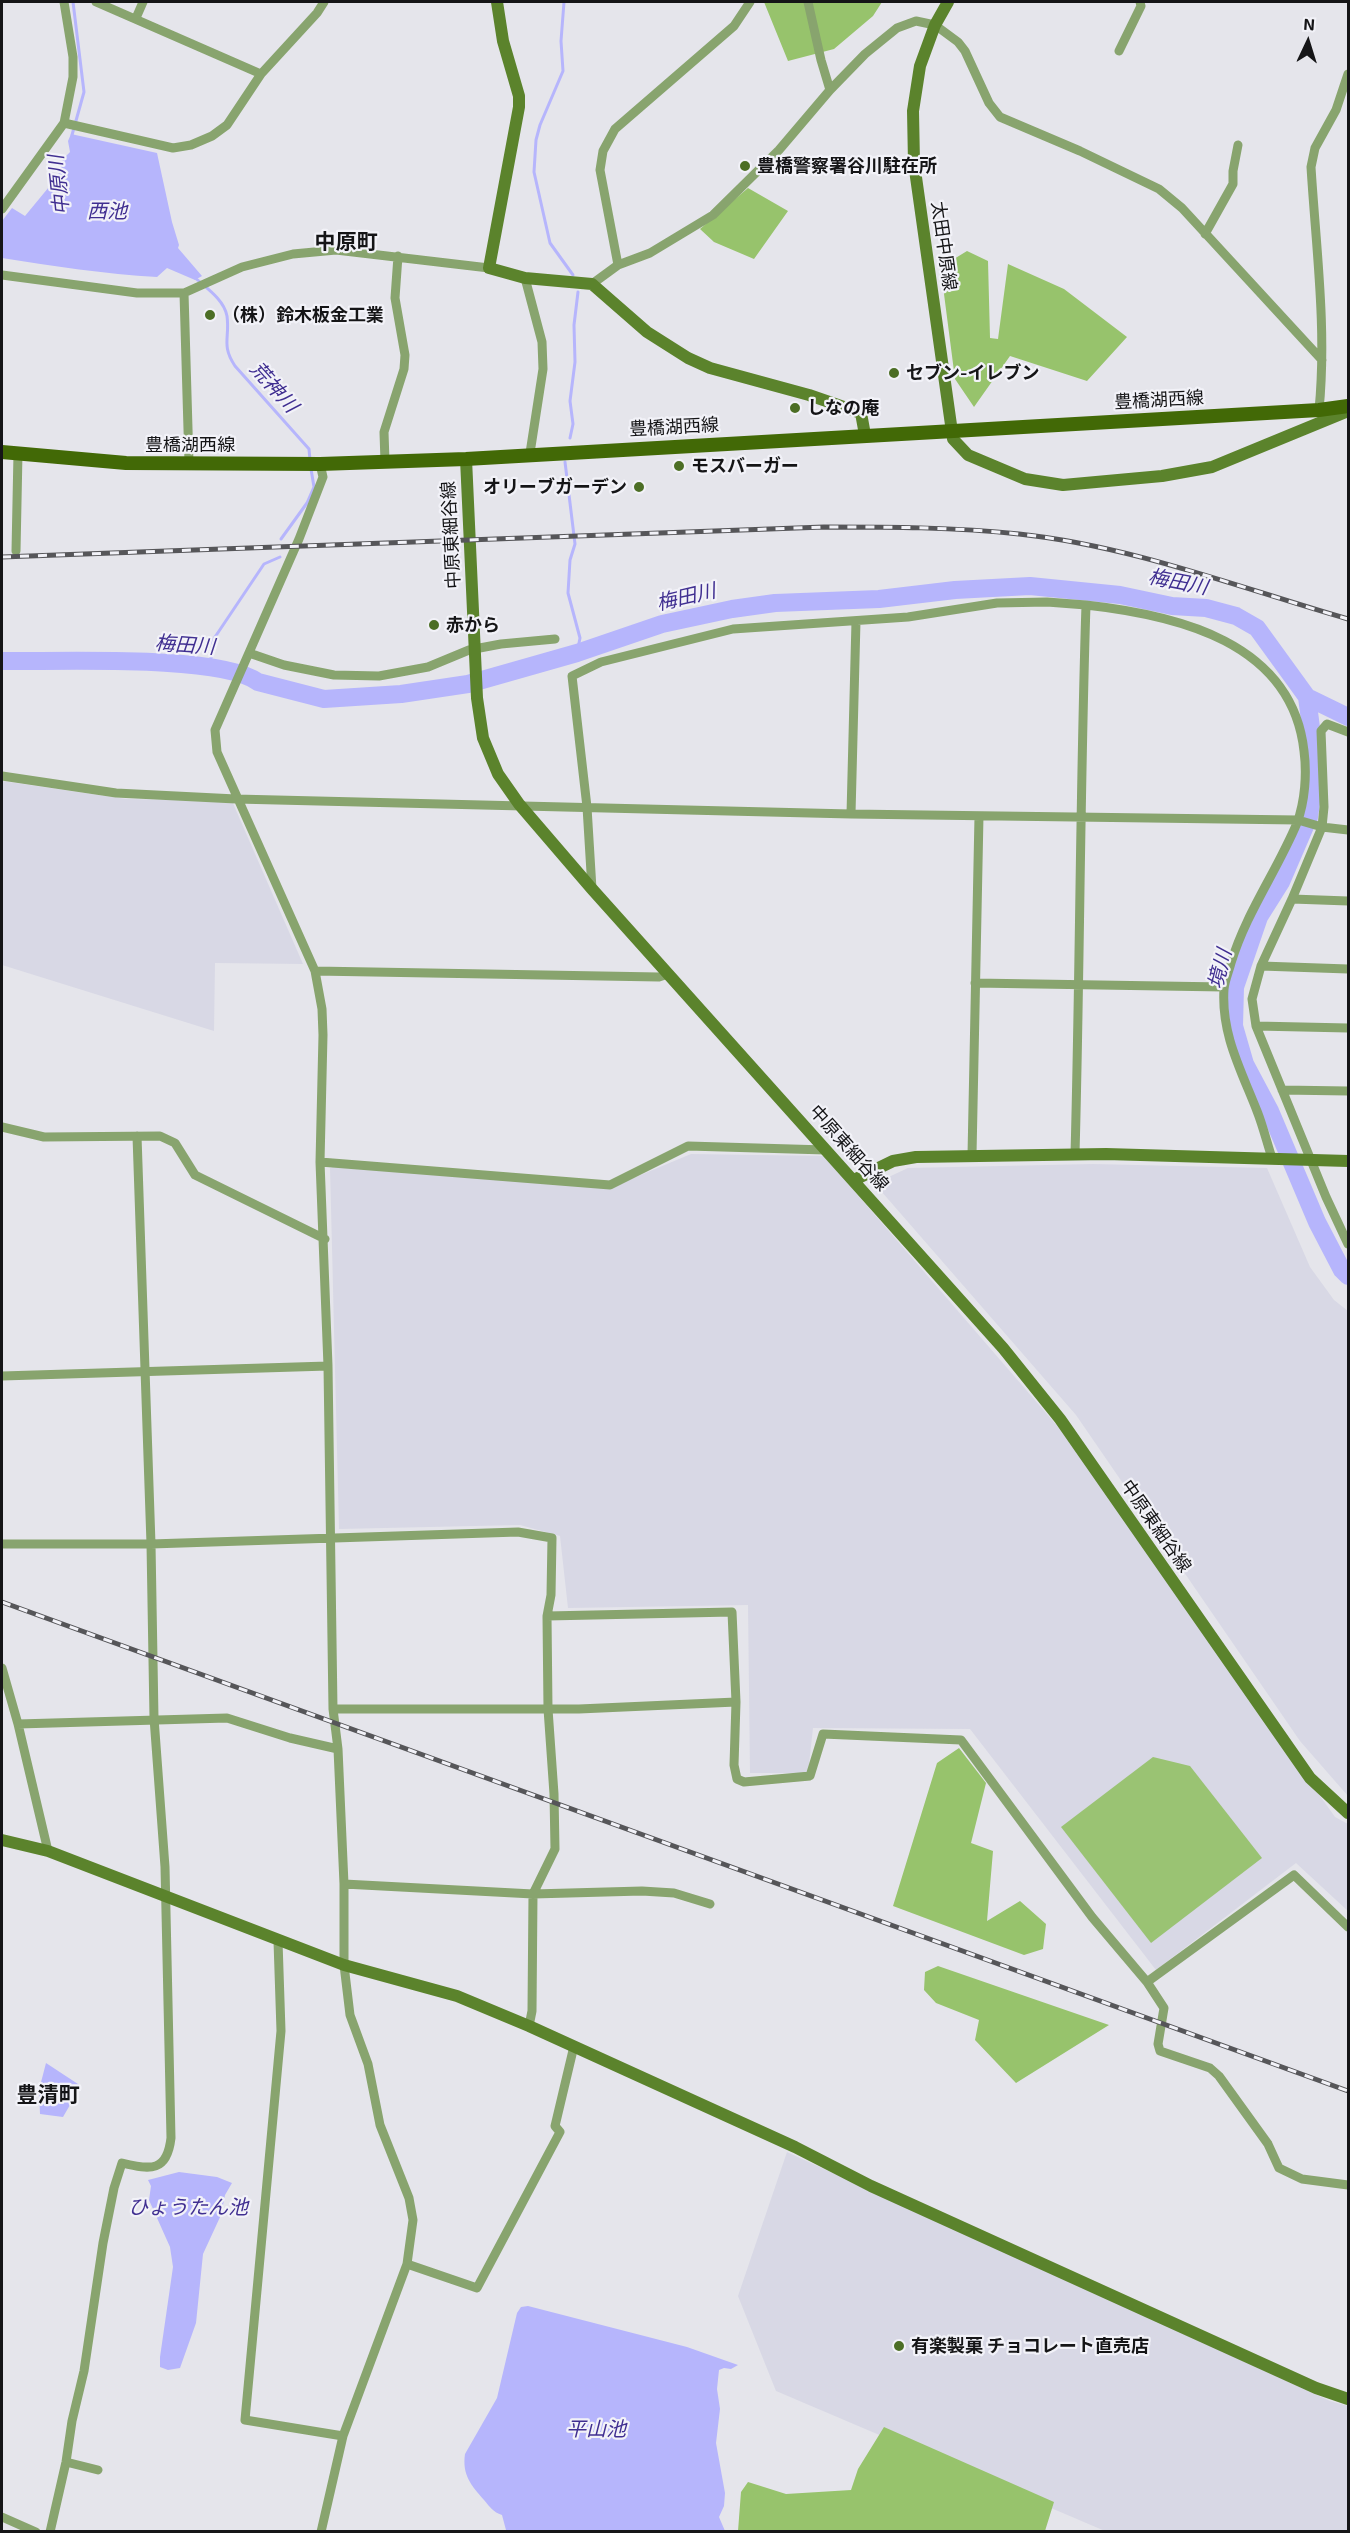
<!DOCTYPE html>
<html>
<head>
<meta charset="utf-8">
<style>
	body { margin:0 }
	#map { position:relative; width:1350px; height:2533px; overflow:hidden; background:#e5e5eb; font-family:"Exo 2",sans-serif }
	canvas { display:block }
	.frame { position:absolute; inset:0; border:3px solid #151517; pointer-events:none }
	.north { position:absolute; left:1278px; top:12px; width:60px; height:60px; -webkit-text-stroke:4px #f2f2f8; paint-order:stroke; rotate:4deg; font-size:16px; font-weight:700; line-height:24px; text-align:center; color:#151517 }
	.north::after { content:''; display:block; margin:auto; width:21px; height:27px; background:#151517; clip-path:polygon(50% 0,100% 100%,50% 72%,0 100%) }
</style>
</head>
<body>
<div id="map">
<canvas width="1350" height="2533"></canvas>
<div class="frame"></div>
<div class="north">N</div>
</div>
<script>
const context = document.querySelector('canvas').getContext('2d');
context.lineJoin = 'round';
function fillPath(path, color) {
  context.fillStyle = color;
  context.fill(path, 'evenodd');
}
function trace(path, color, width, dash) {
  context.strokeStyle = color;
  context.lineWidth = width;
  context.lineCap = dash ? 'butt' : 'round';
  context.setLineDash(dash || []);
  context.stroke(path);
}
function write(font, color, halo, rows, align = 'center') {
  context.font = font + ' "Exo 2","Noto Sans JP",sans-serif';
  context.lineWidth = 4.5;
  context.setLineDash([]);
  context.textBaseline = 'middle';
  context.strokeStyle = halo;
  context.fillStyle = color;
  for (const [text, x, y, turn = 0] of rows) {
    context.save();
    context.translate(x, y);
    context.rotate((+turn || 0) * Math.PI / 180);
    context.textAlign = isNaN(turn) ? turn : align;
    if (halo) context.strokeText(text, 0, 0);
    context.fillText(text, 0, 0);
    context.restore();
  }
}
const built = new Path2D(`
	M2,781L126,799L232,801L303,964L215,963L214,1031L2,965Z
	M691,1154L824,1156L1059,1428L1335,1817L1348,1824V1911L1296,1863L1156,1970L970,1729L813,1728L808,1773H750L748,1605L568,1608L560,1536L520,1525L339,1529L330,1168L334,1166L612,1187Z
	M1093,1164L1267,1168L1310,1267L1334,1300L1348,1311V1796L1300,1741L1076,1415L881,1191L880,1181L908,1168Z
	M787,2152L1330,2401L1348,2406V2531H1105L776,2391L738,2296Z`);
const green = new Path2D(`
	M1153,1757L1190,1766L1262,1858L1151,1943L1061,1827Z`);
const forest = new Path2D(`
	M764,2H882L873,16L834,49L788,61Z
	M748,188L788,211L754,259L714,242L700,229Z
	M967,251L988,261L990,338L998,339L1008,264L1064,289L1127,337L1087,381L1010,356L974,407L955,379L944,294L949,262Z
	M959,1748L986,1783L971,1843L993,1851L987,1921L1020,1901L1046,1924L1043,1949L1024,1955L893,1906L937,1763Z
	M938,1966L1109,2025L1016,2083L975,2040L979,2020L936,2003L924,1990L925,1972Z
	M884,2427L1054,2502L1045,2531H738L741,2492L748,2482L786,2494L851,2490L858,2469Z`);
const water = new Path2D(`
	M71,134L157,153L172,222L179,245L178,248L202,276L195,280L167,268L157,277C105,274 53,266 2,258V221L12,208L25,216L58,176L63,159L70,152L68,141Z
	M46,2063L81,2086L63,2117L40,2114L39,2090Z
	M179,2172L217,2177L232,2183L225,2195L221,2215L203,2254L196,2323L180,2368L168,2370L160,2367V2357L173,2267L170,2247L149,2200L151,2186L148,2180Z
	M528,2306L687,2347L738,2365L731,2369L724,2368L719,2370L717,2389L720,2409L716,2443L725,2493L724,2506L719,2517L725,2531L506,2530L502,2515C493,2512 490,2507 484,2500C471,2485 462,2475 465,2454L497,2398L517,2313L521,2307Z`);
const stream = new Path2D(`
	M564,2L561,41L563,71L540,125L536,140L534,172L550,243L573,275
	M72,135L84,92L73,2
	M193,276C205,287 224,299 227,316C230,338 221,345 235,366L309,449L310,460
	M570,438L573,424L570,401L575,362L574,325L578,292
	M565,462L575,544L570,560L568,593L580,638L577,653
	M281,539L307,503L314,487L311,469
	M210,667L213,640L264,564L280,557`);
const river = new Path2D(`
	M2,661C54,662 221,654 258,682L324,699L401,694L468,684L577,653L662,624L732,609L775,603L879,599L955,590L1030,586L1120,595L1172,606L1206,608L1236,616L1257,628L1307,697L1348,717
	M1307,697L1316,766L1309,817L1281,882L1259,917L1235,987L1234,1026L1245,1064L1270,1111L1317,1222L1342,1270L1348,1276`);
const street = new Path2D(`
	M96,2L261,74
	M808,2L821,60L830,90
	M136,18L143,2
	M1119,51L1141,6L1140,2
	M64,123L173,148L191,145L212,136L227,125L261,74L317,13L324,2
	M2,209L64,123L73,77V57L64,2
	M1205,234L1233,184V171L1238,145
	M618,265L600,170L603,151L615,129L734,26L750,2
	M2,275L137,293H184L242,267L293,254L336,250L489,268
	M525,278L542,342L543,369L530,453
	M592,284L618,265L650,253L713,215L779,150L830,90L865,54L897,28L916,21L935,25L958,42L965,51L989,103L1000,117L1080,151L1159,189L1182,208L1322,360
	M184,293L189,463
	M1319,410C1327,329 1316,248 1311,167L1315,148L1336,110L1348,74
	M385,462L384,432L404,369L405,355L395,298L398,256
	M320,464L323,477L299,539L215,730L217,752L315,971L322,1009L323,1035L320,1162L328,1366L333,1709L338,1749L344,1884V1965L350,2015L368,2064L380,2125L409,2198L413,2220L407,2264L343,2436L321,2532
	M16,551L18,453
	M1086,605C1177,615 1292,642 1304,751C1307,774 1305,801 1297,823C1277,871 1246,913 1231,963C1229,971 1225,980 1224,989C1221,1034 1241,1070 1257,1111C1263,1126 1267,1143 1272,1158
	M249,653L284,665L334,675L379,676L428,667L469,650L501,644L555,639
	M1348,732L1327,724L1321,731L1324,807L1322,827L1292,899L1261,966L1252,999L1256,1026L1326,1197L1348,1244
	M2,776L116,793L236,799L851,814L1298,820L1322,827L1348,830
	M851,814L856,621
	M592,889L587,807L572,676L601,662L733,629L908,617L997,603L1047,602L1086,605C1080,788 1080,971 1075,1154
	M1292,899L1348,901
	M1261,966L1348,969
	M315,971L659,977L668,974
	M975,983L1224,987
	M1256,1026L1348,1028
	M1282,1090L1348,1091
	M2,1127L44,1137L160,1136L175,1143L195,1175L325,1239
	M972,1155L979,816
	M320,1162L610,1185L688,1146L826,1150
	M2,1376L328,1366
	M2,1544H151L518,1532L552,1538L551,1595L547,1616L548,1709L554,1794L555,1849L533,1894L532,2011L529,2026
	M547,1616L732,1612L736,1702L734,1765L737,1779L744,1782L810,1776L823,1734L961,1740L1092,1917L1147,1982L1164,2008L1158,2044L1160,2051L1210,2068L1219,2076L1268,2144L1279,2168L1302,2179L1348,2185
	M2,1668L18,1724L48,1851
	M333,1709H579L736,1702
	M18,1724L227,1718L290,1738L338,1749
	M344,1884L533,1894L642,1891L674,1893L710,1904
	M278,1941L281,2031L245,2420L343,2436
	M1147,1982L1294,1875L1348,1927
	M407,2264L477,2288L560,2132L555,2126L574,2046
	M66,2462L98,2470
	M2,2517L36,2532
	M50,2532L66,2462L72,2421L84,2371L103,2243L114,2188L122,2163C151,2170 167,2172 171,2138L165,1867L154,1718L151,1544L137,1136`);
const secondary = new Path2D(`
	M497,2L503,41L519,96V107L489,268L525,278L592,284L647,332L688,358L710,368L809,395L861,413L865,435
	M948,2L935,25L920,66L913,111L914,163L953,439L968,455L1025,479L1063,485L1162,476L1212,467L1348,411
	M466,459L477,698L483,738L498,774L519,804L592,889L1003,1348L1060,1419L1310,1778L1348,1813
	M854,1180L893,1161L916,1157L1106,1154L1348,1161
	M2,1840L48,1851L344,1965L457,1996L529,2026L795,2147L871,2186L1316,2388L1348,2399`);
const primary = new Path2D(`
	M2,452L126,463L320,464L466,459L1319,410L1348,406`);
const rail = new Path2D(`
	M2,557L824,527C888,527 954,527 1019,534C1132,546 1240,588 1348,619
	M2,1602L1348,2091`);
const markers = [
	[745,166,6,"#4c6e25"],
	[210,315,6,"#4c6e25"],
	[894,373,6,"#4c6e25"],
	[795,408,6,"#4c6e25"],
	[679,466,6,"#4c6e25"],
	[639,487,6,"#4c6e25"],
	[434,625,6,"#4c6e25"],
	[899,2346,6,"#4c6e25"]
];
const poiNames = [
	["豊橋警察署谷川駐在所",757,166],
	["（株）鈴木板金工業",222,315],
	["セブン-イレブン",906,373],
	["しなの庵",807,408],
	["モスバーガー",691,466],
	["オリーブガーデン",627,487,"right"],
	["赤から",446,625],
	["有楽製菓 チョコレート直売店",911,2346]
];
const streetNames = [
	["太田中原線",944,246,82],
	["豊橋湖西線",1159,400,-3],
	["豊橋湖西線",674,427,-3],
	["豊橋湖西線",190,445],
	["中原東細谷線",451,535,-93],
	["中原東細谷線",849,1148,48],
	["中原東細谷線",1156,1526,55]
];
const waterNames = [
	["中原川",59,185,-96],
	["西池",107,211],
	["荒神川",274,387,48],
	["梅田川",1178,582,11],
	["梅田川",686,597,-13],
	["梅田川",185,645,4],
	["境川",1220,969,-76],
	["ひょうたん池",188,2207],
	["平山池",596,2429]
];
const quarterNames = [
	["中原町",346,242],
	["豊清町",48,2095]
];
fillPath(built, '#d8d8e5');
fillPath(green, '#9ac373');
fillPath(forest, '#97c36c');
fillPath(water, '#b6b5fc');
trace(stream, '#b6b5fc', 3);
trace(river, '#b6b5fc', 18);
trace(street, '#88a46e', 9);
trace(secondary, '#5b832c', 12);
trace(primary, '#426906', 14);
trace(rail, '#565659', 5);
trace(rail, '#f2f2f8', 3, [9]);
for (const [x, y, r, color] of markers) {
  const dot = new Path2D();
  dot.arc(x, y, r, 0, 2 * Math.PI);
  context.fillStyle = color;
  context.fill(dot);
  trace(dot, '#f2f2f8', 2);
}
write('bold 18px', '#151517', '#f2f2f8', poiNames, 'left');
write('18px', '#151517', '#f2f2f8', streetNames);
write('italic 20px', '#402f91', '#f2f2f8', waterNames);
write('bold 21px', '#151517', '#f2f2f8', quarterNames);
</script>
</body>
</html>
